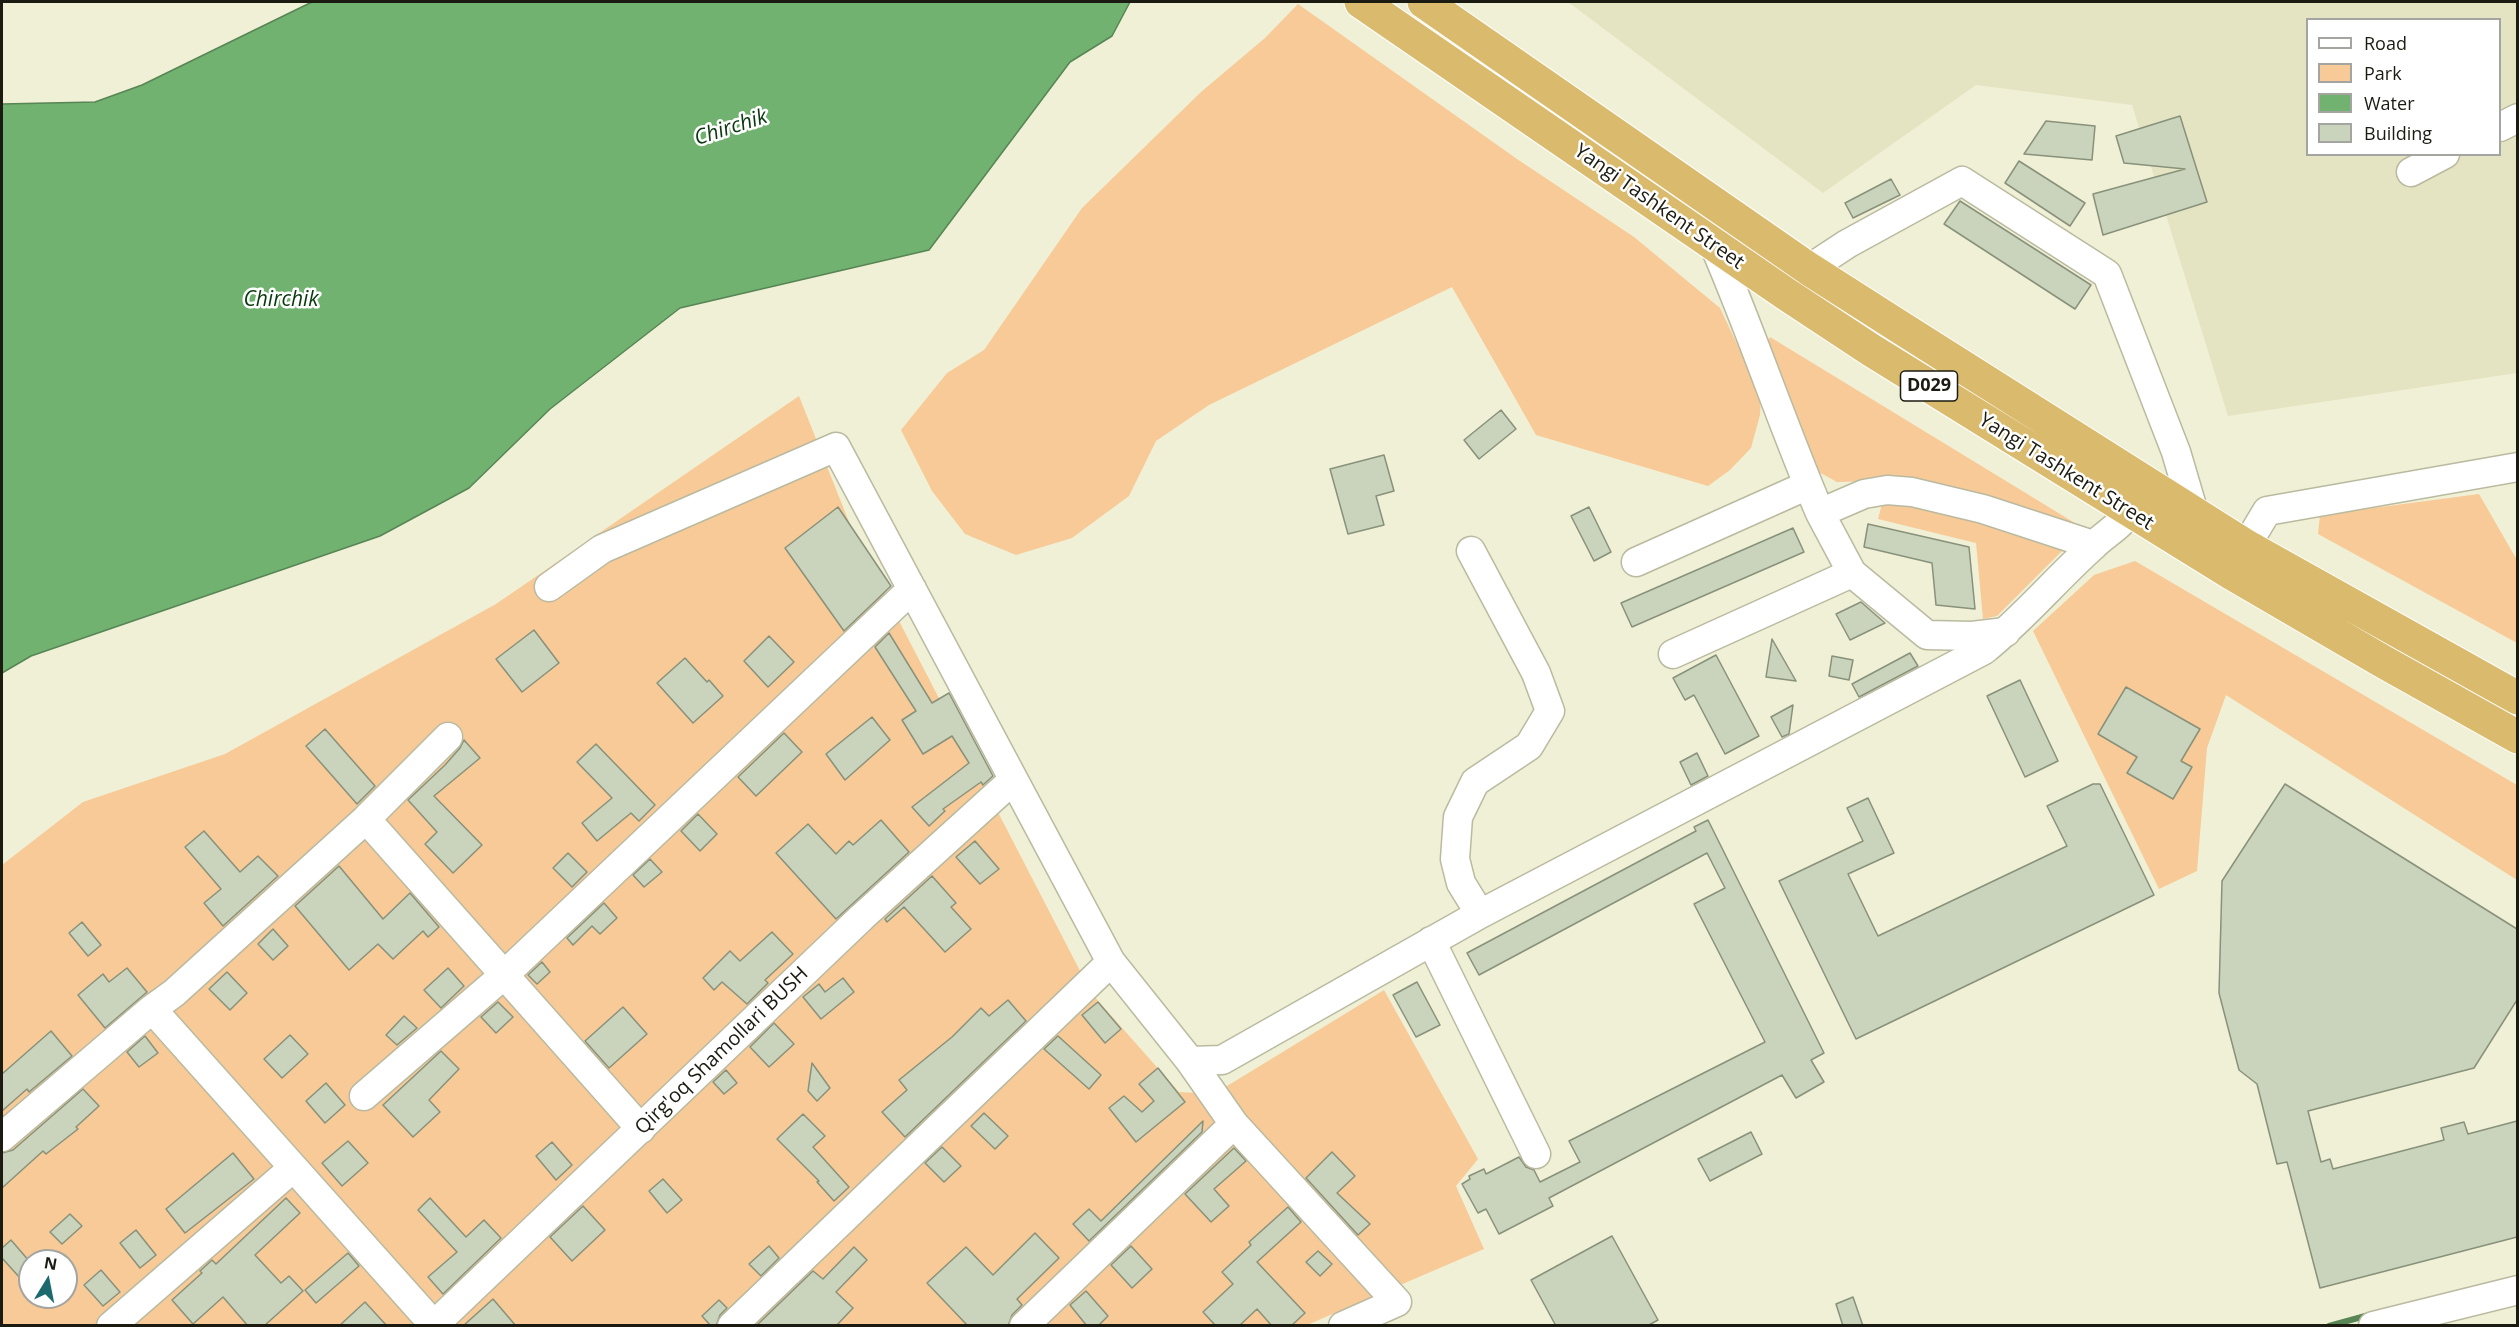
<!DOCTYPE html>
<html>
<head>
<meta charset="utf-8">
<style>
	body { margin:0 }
	#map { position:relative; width:2519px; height:1327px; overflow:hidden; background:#f0f0d6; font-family:"Open Sans",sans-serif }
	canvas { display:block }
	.frame { position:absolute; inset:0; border:3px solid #1b1b11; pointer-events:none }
	.legend { position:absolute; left:2306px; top:18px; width:195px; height:138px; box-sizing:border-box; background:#fff; border:2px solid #a4a4a0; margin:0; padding:8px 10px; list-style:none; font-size:18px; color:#1b1b11 }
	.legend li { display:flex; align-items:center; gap:12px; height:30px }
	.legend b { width:30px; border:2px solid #a4a4a0 }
	.north { position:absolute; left:18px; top:1249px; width:60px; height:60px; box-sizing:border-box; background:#fff; border:2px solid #a4a4a0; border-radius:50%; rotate:10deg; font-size:16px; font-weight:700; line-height:24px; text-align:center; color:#1b1b11 }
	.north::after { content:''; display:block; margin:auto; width:21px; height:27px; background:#1d6a6e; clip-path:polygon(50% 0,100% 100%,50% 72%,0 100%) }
</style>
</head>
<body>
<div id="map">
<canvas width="2519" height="1327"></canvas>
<div class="frame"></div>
<ul class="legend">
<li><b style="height:8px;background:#fff"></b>Road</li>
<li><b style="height:16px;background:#f7ca98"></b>Park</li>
<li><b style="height:16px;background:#71b271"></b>Water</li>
<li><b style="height:16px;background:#cad4bc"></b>Building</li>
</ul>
<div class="north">N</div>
</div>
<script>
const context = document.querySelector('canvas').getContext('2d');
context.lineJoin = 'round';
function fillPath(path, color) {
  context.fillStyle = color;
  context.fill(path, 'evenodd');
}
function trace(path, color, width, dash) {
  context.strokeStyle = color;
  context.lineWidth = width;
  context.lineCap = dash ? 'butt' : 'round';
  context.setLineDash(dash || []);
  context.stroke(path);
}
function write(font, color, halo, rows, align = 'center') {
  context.font = font + ' "Open Sans",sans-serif';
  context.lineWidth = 5;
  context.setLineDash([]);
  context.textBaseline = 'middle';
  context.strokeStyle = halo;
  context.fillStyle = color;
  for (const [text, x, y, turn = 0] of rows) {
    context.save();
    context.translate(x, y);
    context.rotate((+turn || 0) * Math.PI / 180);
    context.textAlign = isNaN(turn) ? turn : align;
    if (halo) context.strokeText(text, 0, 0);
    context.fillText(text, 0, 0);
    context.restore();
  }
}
const built = new Path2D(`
	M1568,2H2517V373L2228,416L2132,105L1976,85L1823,193ZM2308,20H2500V154H2308Z`);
const green = new Path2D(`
	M1298,4L1517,159L1634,237L1720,308L1761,395L1760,415L1751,448L1730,470L1708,486L1536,435L1452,287L1209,405L1156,441L1129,496L1072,538L1016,555L965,534L932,491L901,430L947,373L984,350L1082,208L1201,92L1265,38Z
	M1770,337L2083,528L1883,481L1837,482L1815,470L1767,341Z
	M799,396L853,532L1092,994L1179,1092L1214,1094L1384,990L1478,1159L1456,1186L1484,1249L1307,1325L2,1326V865L83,802L225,754L496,604ZM30,1261H66V1297H30Z
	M2479,494L2517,560V643L2318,534L2320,515Z
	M1882,504C1947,509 2004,528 2065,548L1997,616L1983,619L1976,543L1878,519Z
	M2135,561L2517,785V880L2226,695L2207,748L2197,871L2159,889L2033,631L2094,575Z`);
const water = new Path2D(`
	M312,2H1130L1112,36L1070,62L929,250L680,308L550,409L469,488L380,536L31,656L2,673V104L95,102L142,85Z`);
const stream = new Path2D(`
	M2329,1326L2369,1315`);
const building = new Path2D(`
	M2180,116L2207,202L2103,235L2093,194L2185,169L2124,163L2116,136Z
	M2046,121L2095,126L2092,160L2024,154Z
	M2019,161L2085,203L2070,226L2005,183Z
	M1891,179L1900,195L1853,218L1845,203Z
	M1960,201L2091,285L2075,309L1944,224Z
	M1501,410L1516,429L1479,459L1464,440Z
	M1384,455L1394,491L1376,496L1384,525L1348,534L1330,469Z
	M838,507L891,586L844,631L785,548Z
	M1589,507L1611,552L1594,561L1571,516Z
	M1868,524L1969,547L1975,609L1936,605L1932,563L1864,547Z
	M1793,528L1804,552L1632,627L1621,603Z
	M1861,602L1885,623L1850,640L1836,614Z
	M534,630L559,663L522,692L496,659Z
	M889,633L932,703L949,693L993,776L983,785L981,782L943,809L945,811L929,826L912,807L969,763L952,736L923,754L902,720L916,711L875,647Z
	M769,636L794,662L768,687L744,661Z
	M1772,639L1796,681L1766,677Z
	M1910,653L1918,666L1859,697L1852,684Z
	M1716,655L1759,736L1725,754L1694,695L1685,700L1673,678Z
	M1832,656L1853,660L1849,680L1829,676Z
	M685,658L707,682L709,680L723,696L693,723L657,683Z
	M2020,680L2058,761L2025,777L1987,696Z
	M2126,687L2200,729L2181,761L2192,767L2173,799L2127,773L2137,757L2098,734Z
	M1793,705L1789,734L1782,737L1771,717Z
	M872,717L890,740L845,780L826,754Z
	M325,729L375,786L357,804L306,746Z
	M784,733L802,752L756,796L738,777Z
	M464,740L480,758L434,796L482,845L453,873L425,844L437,832L408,800L445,765L460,748Z
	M596,744L655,805L639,821L631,813L597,841L582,823L612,798L577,762Z
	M1697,753L1708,776L1691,785L1680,762Z
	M2093,784H2100L2154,895L1856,1039L1779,881L1863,841L1847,808L1868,798L1894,853L1848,874L1878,936L2067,846L2047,806Z
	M2285,784L2517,929V1000L2474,1068L2308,1111L2321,1162L2330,1159L2333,1169L2444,1140L2441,1128L2464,1122L2468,1134L2517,1121V1237L2320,1288L2287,1162L2277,1164L2257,1084L2239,1070L2219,993L2222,881Z
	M698,814L717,834L700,851L681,831Z
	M881,820L909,852L836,919L776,853L808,824L836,854L849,841L853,845Z
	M1708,820L1824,1053L1811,1060L1824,1082L1796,1098L1782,1075L1549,1198L1553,1206L1499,1234L1486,1209L1478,1213L1462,1184L1470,1179L1469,1176L1484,1169L1486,1174L1519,1157L1526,1167L1534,1170L1540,1182L1580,1162L1569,1141L1765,1042L1694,904L1725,888L1707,853L1479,975L1467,953L1696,831L1694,827Z
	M204,831L240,872L258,856L278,876L223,926L204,903L221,889L185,847Z
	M975,841L999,869L980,884L956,857Z
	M568,853L587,872L572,887L553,868Z
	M650,859L662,872L644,887L633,875Z
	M339,866L383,919L410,893L439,927L428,937L423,931L393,959L378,944L349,970L295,906Z
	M932,876L956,903L951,907L971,929L945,952L904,907L887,922L885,919Z
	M604,903L617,918L600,934L592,926L573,945L567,938Z
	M82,922L101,945L88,956L69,933Z
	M273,929L288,946L273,960L258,944Z
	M772,932L793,954L765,980L768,983L747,1004L722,982L714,990L703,978L730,951L740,961Z
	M542,962L550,972L537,984L528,975Z
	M127,968L147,992L105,1028L78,995L103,974L109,982Z
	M448,968L464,986L441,1008L424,990Z
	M227,972L247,993L230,1010L209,989Z
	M843,978L854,992L821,1019L803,997L819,984L825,992Z
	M1417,982L1440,1025L1416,1037L1393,995Z
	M1008,1000L1026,1021L905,1137L882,1112L907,1090L899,1080L952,1037L981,1008L989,1016Z
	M498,1002L513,1017L496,1033L481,1017Z
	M1098,1002L1121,1029L1105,1043L1082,1015Z
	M623,1007L647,1034L609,1068L585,1041Z
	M404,1016L417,1028L397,1045L386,1035Z
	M774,1023L794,1044L769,1067L750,1047Z
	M51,1031L72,1056L29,1092L27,1089L2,1111V1074Z
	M290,1035L308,1054L282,1078L264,1059Z
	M145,1036L158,1053L139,1067L127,1052Z
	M1058,1036L1101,1075L1089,1089L1044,1049Z
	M441,1051L459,1069L429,1100L440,1112L413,1137L383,1105Z
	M812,1063L830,1088L817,1101L808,1091Z
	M1158,1068L1185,1102L1136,1142L1109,1108L1124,1096L1142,1112L1154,1101L1139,1084Z
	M726,1070L737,1083L724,1094L713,1082Z
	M326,1083L345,1105L325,1123L306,1101Z
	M83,1089L99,1106L76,1127L78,1129L46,1154L43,1151L2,1188V1153L13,1150Z
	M984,1113L1008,1136L995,1149L971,1126Z
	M803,1114L825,1136L813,1147L849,1187L834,1201L817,1182L819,1181L777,1139Z
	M1203,1121L1202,1132L1089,1241L1073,1224L1089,1209L1101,1221Z
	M1751,1132L1762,1154L1710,1181L1698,1159Z
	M348,1141L368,1163L342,1186L322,1163Z
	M552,1142L572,1165L556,1180L536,1156Z
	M942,1147L961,1166L944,1182L925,1163Z
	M1234,1148L1246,1161L1214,1189L1229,1206L1211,1222L1185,1194Z
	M1332,1152L1355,1176L1337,1193L1370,1224L1358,1235L1306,1178Z
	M233,1153L254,1179L185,1233L166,1209Z
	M663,1179L682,1200L667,1213L649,1191Z
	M286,1198L300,1213L255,1255L281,1283L289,1276L303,1291L264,1326H248L223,1297L193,1324L172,1300L202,1273L200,1271L212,1260L216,1264Z
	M430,1198L466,1237L484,1220L501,1238L443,1294L428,1277L457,1252L418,1210Z
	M583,1206L605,1230L572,1261L550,1237Z
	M1288,1207L1301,1222L1257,1262L1305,1313L1291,1326H1272L1257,1309L1239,1326H1216L1203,1312L1233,1284L1222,1272L1251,1245L1249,1242Z
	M70,1214L82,1226L62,1244L50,1232Z
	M136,1230L156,1255L140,1268L120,1243Z
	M1035,1233L1059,1258L1017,1299L1022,1305L1012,1315L1008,1326H968L927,1283L966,1247L993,1275Z
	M1612,1236L1658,1320L1647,1326H1556L1531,1280Z
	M11,1240L30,1262V1289L2,1258V1248Z
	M769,1246L779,1258L761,1276L749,1264Z
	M1131,1246L1152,1269L1132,1288L1111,1265Z
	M854,1247L867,1260L836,1292L853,1308L836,1326H756L813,1271L823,1279Z
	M1318,1251L1332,1264L1320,1276L1306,1262Z
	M348,1253L359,1266L316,1303L305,1290Z
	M101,1270L120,1292L103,1306L84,1285Z
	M1086,1291L1108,1316L1098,1326H1087L1070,1305Z
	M1853,1297L1863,1326H1843L1836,1304Z
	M493,1299L516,1326H463Z
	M719,1300L727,1308L720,1315L716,1326H711L702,1316Z
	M365,1302L387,1326H339Z`);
const minor = new Path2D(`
	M2500,127L2518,118
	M2411,172L2445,154
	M1714,245C1752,333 1782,424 1820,513L1864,494L1887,490L1912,492L1983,509L2093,545
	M1809,269L1847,244L1962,181L2107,274L2176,452L2194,513
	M2246,546L2267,511L2518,467
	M1471,551L1536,673L1550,711L1529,746L1475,782L1458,817L1455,859L1461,883L1480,914
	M1636,562L1808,485
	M1852,573L1927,635L1972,636L2006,632
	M549,587L602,549L836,447L1111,962L1190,1061L1234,1124L1397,1302L1343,1326
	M1673,654L1852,573L1820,513
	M366,819L641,1129
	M1431,941L1536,1154
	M152,1009L434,1325
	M1190,1061L1222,1060L1480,914L1984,650C2024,618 2055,580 2093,546C2106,533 2120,527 2130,511
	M364,1096L504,975L912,589
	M2,1137L152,1009L174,993L366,819L448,737
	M111,1326L293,1168
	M433,1326L862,917L1013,780
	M732,1326L1111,962
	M1024,1326L1234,1124
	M2373,1326L2518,1290`);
const highway = new Path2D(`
	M1361,2L1786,294L1871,350L2231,573L2382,661L2518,737
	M1424,2L1809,269L1903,329L2246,546L2518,698`);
const shields = [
	[1929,386,57]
];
const shieldNames = [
	["D029",1929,386]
];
const streetNames = [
	["Yangi Tashkent Street",1659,207,35],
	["Yangi Tashkent Street",2066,472,32],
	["Qirg'oq Shamollari BUSH",722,1051,-44]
];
const waterNames = [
	["Chirchik",731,128,-18],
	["Chirchik",281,300]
];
fillPath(built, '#e5e4c2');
fillPath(green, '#f7ca98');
fillPath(water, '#71b271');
trace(water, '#578554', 1.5);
trace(stream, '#578554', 6);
fillPath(building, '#cad4bc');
trace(building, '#88917a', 1.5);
trace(minor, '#babaa0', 31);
trace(highway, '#fff', 35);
trace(minor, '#fff', 28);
trace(highway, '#daba6c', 33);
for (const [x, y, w] of shields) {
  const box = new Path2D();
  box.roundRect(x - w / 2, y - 15, w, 30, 4.5);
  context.fillStyle = '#fff';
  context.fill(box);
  trace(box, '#1b1b11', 1.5);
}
write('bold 18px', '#1b1b11', null, shieldNames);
write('20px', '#1b1b11', '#fff', streetNames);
write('italic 21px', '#09390e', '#fff', waterNames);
</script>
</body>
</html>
